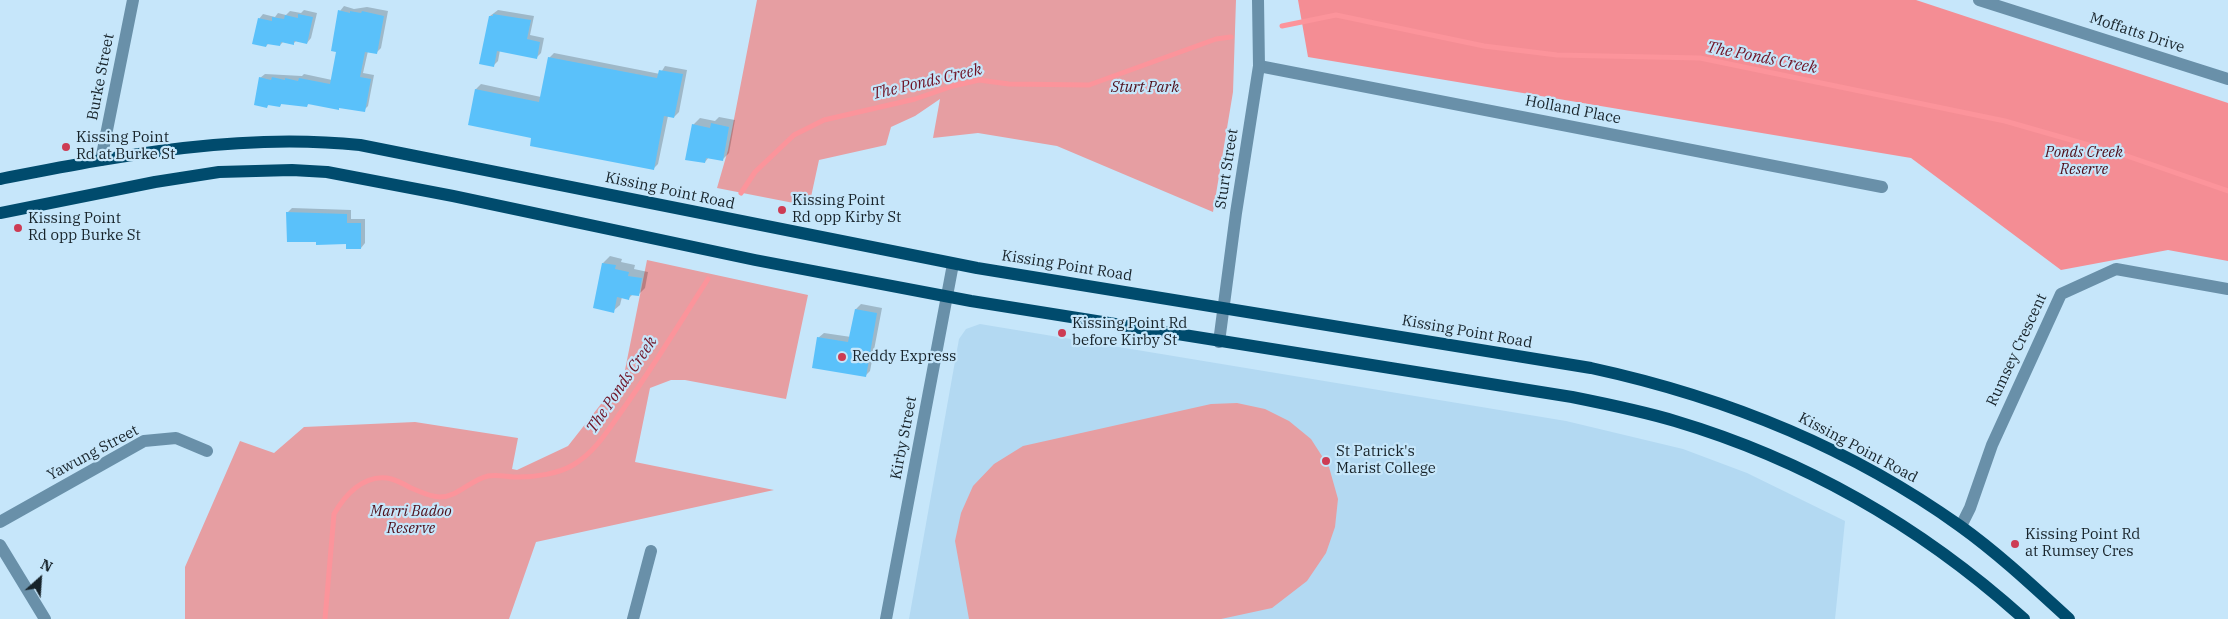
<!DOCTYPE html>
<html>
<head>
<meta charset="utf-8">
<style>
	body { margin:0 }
	#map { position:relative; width:2228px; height:619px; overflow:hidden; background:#c6e6fa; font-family:"IBM Plex Serif",serif }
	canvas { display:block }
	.north { position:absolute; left:15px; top:554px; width:50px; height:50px; -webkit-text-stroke:4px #c6e6fa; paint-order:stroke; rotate:26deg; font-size:14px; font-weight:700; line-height:20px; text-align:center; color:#17232a }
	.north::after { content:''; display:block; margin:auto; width:18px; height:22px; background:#17232a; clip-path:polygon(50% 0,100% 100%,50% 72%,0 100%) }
</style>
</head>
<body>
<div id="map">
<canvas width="2228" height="619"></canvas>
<div class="north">N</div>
</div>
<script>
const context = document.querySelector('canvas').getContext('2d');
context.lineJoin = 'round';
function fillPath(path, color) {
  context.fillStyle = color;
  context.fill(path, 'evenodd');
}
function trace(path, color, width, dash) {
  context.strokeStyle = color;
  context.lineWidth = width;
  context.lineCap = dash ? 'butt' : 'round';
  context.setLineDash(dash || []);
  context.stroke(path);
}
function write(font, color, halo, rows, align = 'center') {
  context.font = font + ' "IBM Plex Serif",serif';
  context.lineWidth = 4.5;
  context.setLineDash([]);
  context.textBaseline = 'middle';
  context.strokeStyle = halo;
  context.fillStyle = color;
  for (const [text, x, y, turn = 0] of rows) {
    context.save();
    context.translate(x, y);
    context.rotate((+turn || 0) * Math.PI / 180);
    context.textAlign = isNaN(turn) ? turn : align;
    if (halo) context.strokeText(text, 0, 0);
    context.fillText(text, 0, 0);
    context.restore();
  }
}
const built = new Path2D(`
	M980,324L1566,421L1683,449L1747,473L1845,521L1835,619H909L959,339L966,329Z`);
const green = new Path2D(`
	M757,0H1236L1233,92L1213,212L1057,146L978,133L933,138L940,99L915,116L891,127L886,145L819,160L809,206L717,188L728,150Z
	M647,260L808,295L786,399L685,380H671L650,388L635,462L774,490L536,542L509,619H185V567L240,441L274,453L304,427L415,422L518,438L512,469L517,470L568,446L601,404L621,390Z
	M1237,403L1265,409L1289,421L1311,439L1329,467L1338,499L1335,527L1326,553L1307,581L1272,608L1221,619H969L955,541L961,513L973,486L994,464L1023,446L1211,404Z`);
const forest = new Path2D(`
	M1298,0H1916L2228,103V261L2168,250L2061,270L1911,158L1308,57Z`);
const shadow = new Path2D(`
	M344,6L354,9L367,7L388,11L381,48L376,53L368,51L363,73L374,75L368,106L364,110L310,103L307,105L282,103L280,106L270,104L267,106L260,78L265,74L302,76L304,74L332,80L338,51L340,11Z
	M304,10L317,13L311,38L307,43L296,41L293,44L283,42L280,45L269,43L266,46L259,19L263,14L275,17L278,13L286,15L290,11L301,13Z
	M498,10L534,16L530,35L544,38L541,53L536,58L500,50L498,61L494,65L490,16Z
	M554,53L660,74L665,66L687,70L679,112L674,117L668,116L658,164L653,169L533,137L469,124L476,89L481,84L541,97L549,58Z
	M719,117L735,120L729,153L722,160L709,157L705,162L693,125L700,118L715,121Z
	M292,208L351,210V219H365V243L361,248L347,243L318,241L288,212Z
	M610,256L622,259L621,262L635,265L634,269L648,272L645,288L638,295L633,294L628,299L622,297L620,305L613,311L594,307L603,263Z
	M861,304L882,308L870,371L865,376L818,338L824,333L851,337L856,309Z`);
const stream = new Path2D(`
	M1282,26L1336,15L1484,46L1557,55L1700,58L2005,121L2127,156L2228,191
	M741,193L755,172L794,135L824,120L915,99L953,86L979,80L1009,84L1089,85L1216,39L1231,37
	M325,619L334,514C345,495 363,475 387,478C395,479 404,484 411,488C421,492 430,497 440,497C458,497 470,480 488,476C497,474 508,477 518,477C535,477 558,474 573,465C594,453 607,432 621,412C652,369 679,324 708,279`);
const building = new Path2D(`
	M338,10L350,13V11L361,13L362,11L384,16L377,54L365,52L360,77L371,79L365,112L339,108V110L308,104L307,107L281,104L280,107L268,105L267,108L254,105L259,77L271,80L272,77L285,80V78L298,81L299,78L330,84L336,52L331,51Z
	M298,14L313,17L307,44L294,41V45L281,42L280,46L267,44L266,47L252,44L258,18L272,21V17L284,19L285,15L298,18Z
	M493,14L531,20L527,39L540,42L537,59L497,51L494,67L479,64L489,16H493Z
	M548,57L657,78L659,70L683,74L674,118L664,116L654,170L530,146L531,138L468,125L475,89L539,102Z
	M711,123L729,127L723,161L706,158L705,163L685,160L692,124L710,128Z
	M286,212L347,214V223H361V249H346V244L316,245V242H287Z
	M602,263L616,265L615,269L629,272L628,276L642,278L639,296L630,295L629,300L617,297L614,313L593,308Z
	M855,309L877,313L866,377L812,368L817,337L848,342Z`);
const minor = new Path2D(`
	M1979,0L2228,79
	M1259,66L1882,187
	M101,160L133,0
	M0,522L144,441L176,438L207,451
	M1961,526L1970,508L1992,445L2061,294L2116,269L2228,289
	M0,545L45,619
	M633,619L651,551
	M886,619L953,264`);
const tertiary = new Path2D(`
	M1219,342L1236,213L1259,66L1258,0`);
const primary = new Path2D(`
	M0,179C119,156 238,132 360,145L977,268L1591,368C1725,397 1848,446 1960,526C1999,554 2034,587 2069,619
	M0,213L155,182L219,172L292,170L327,172L453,196L755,260L971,301L1572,397C1607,404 1642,411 1675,421C1806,460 1923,528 2024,619`);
const markers = [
	[66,147,5,"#cd3c54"],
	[782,210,5,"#cd3c54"],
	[18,228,5,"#cd3c54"],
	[1062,333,5,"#cd3c54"],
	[842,357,5,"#cd3c54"],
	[1326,461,5,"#cd3c54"],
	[2015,544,5,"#cd3c54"]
];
const streetNames = [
	["Moffatts Drive",2137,33,18],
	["Burke Street",101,77,-79],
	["Holland Place",1573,110,11],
	["Sturt Street",1227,169,-81],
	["Kissing Point Road",670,191,12],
	["Kissing Point Road",1067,266,9],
	["Kissing Point Road",1467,332,10],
	["Rumsey Crescent",2017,350,-65],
	["Kirby Street",904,438,-79],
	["Kissing Point Road",1858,448,28],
	["Yawung Street",93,453,-28]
];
const parkNames = [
	["Sturt Park",1145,88],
	["Ponds Creek",2084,153],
	["Reserve",2084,170],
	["Marri Badoo",411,512],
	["Reserve",411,529]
];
const poiNames = [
	["Kissing Point",76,138],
	["Rd at Burke St",76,155],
	["Kissing Point",792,201],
	["Rd opp Kirby St",792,218],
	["Kissing Point",28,219],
	["Rd opp Burke St",28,236],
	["Kissing Point Rd",1072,324],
	["before Kirby St",1072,341],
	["Reddy Express",852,357],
	["St Patrick's",1336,452],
	["Marist College",1336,469],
	["Kissing Point Rd",2025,535],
	["at Rumsey Cres",2025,552]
];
const waterNames = [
	["The Ponds Creek",1762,58,11],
	["The Ponds Creek",927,82,-13],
	["The Ponds Creek",622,385,-56]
];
fillPath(built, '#b3d9f2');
fillPath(green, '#e69ea2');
fillPath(forest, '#f48d94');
fillPath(shadow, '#0003');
trace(stream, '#fc949b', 5);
fillPath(building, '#5ac1fa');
trace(minor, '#6990a9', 12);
trace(tertiary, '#6990a9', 12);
trace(primary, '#004b6d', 12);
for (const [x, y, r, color] of markers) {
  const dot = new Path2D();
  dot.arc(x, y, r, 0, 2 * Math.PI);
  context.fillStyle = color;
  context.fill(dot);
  trace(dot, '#c6e6fa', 2);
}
write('15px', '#17232a', '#c6e6fa', streetNames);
write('italic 15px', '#4f0f1a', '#c6e6fa', parkNames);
write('15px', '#17232a', '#c6e6fa', poiNames, 'left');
write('italic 16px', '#6f1325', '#c6e6fa', waterNames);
</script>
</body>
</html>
